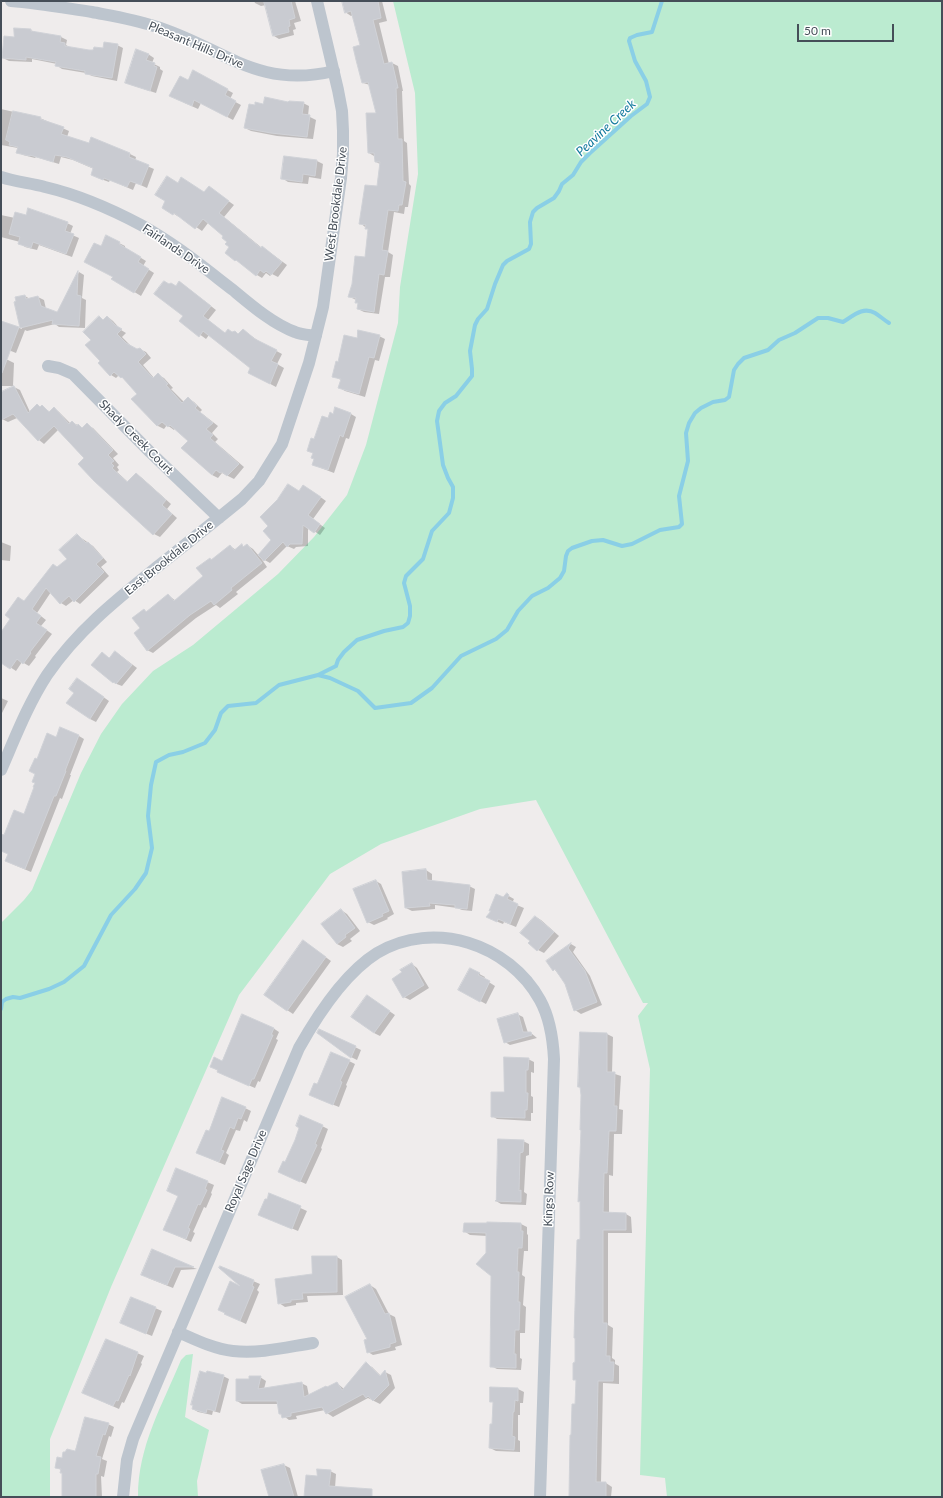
<!DOCTYPE html>
<html>
<head>
<meta charset="utf-8">
<style>
	body { margin:0 }
	#map { position:relative; width:943px; height:1498px; overflow:hidden; background:#efecec; font-family:Lato,sans-serif }
	canvas { display:block }
	.frame { position:absolute; inset:0; border:2px solid #454e58; pointer-events:none }
	.scale { position:absolute; left:797px; top:24px; width:97px; height:18px; box-sizing:border-box; border:2px solid #454e58; border-top:0; padding-left:5px; font-size:12px; line-height:14px; white-space:nowrap; color:#454e58; -webkit-text-stroke:3px #fff; paint-order:stroke }
</style>
</head>
<body>
<div id="map">
<canvas width="943" height="1498"></canvas>
<div class="frame"></div>
<div class="scale">50 m</div>
</div>
<script>
const context = document.querySelector('canvas').getContext('2d');
context.lineJoin = 'round';
function fillPath(path, color) {
  context.fillStyle = color;
  context.fill(path, 'evenodd');
}
function trace(path, color, width, dash) {
  context.strokeStyle = color;
  context.lineWidth = width;
  context.lineCap = dash ? 'butt' : 'round';
  context.setLineDash(dash || []);
  context.stroke(path);
}
function write(font, color, halo, rows, align = 'center') {
  context.font = font + ' Lato,sans-serif';
  context.lineWidth = 3;
  context.setLineDash([]);
  context.textBaseline = 'middle';
  context.strokeStyle = halo;
  context.fillStyle = color;
  for (const [text, x, y, turn = 0] of rows) {
    context.save();
    context.translate(x, y);
    context.rotate((+turn || 0) * Math.PI / 180);
    context.textAlign = isNaN(turn) ? turn : align;
    if (halo) context.strokeText(text, 0, 0);
    context.fillText(text, 0, 0);
    context.restore();
  }
}
const green = new Path2D(`
	M393,1H942V1497H667L665,1478L640,1475L650,1069L638,1016L648,1003H643L536,800L480,809L381,844L330,874L239,995L111,1287L50,1439V1497H1V923L24,900L32,890L81,773L101,734L122,704L153,671L193,645L278,574L314,537L347,495L366,445L398,323L400,287L418,174L415,93Z
	M193,1354L185,1417L209,1430L197,1481L198,1497H138C138,1446 162,1406 181,1360L186,1355Z`);
const shadow = new Path2D(`
	M254,1H295L301,21L294,23L296,29L293,30L294,35L279,39L274,36L266,5L261,6L255,3Z
	M343,1H382L387,21L379,23L389,64L392,63L398,66L403,91H402L404,141L407,143L409,184L411,186L408,207H405L404,214L394,212L388,252L393,255L390,277H385L379,314L364,312L358,309L359,304L356,302V300L350,297L365,258L369,230L360,223L378,187L380,164L376,162L374,156L369,153L377,114L370,85L363,83L361,45L353,15L351,16L345,12Z
	M30,30L35,32L61,37L67,40L66,45L71,48L89,51L104,49L117,45L123,48L117,81L92,76L86,73L62,69L56,65L57,64L32,59V62L9,61L3,58L15,38Z
	M148,54L154,58L152,63L160,67V69L163,71L156,93L131,85L126,82Z
	M193,71L233,93L230,99L241,105L233,120L201,103L198,109L176,99L188,81Z
	M303,103L309,106L308,116L316,120L313,139L277,136L251,131L245,128L264,105Z
	M1,109L40,118L69,131L67,137L90,144L92,139L130,154L136,157L135,161L154,169L147,188L136,183L133,190L110,180L109,182L98,178L94,169L73,160L61,157L59,164L36,157L35,158L23,155L17,152L18,148L1,145Z
	M285,157L317,161L323,164L321,179L309,177L308,184L288,182L282,178Z
	M178,184L205,193L209,187L234,205L224,217L262,248L268,251L287,265L278,277L272,274L270,276L266,273L262,278L257,275L230,247L225,236L208,223L202,231L180,216L179,217L163,207Z
	M1,215L15,218L67,223L73,226L70,234L79,238L72,257L39,245L37,250L25,247L20,243V242L1,237Z
	M107,237L125,246V248L146,261L143,266L154,273L141,296L113,279L114,277L101,247Z
	M79,272L84,275L82,298L86,300L85,328L59,327L55,324L27,331L25,330L16,353L1,347V321L22,329L15,302L25,296L30,299L38,297L44,300L46,309L58,314Z
	M180,282L216,310L208,320L226,334L239,335L243,330L260,342L282,354L277,364L284,368L276,387L255,376L251,368L209,335L206,339L180,320L184,316L170,285L176,287Z
	M108,317L113,321L121,330L126,333L122,337L132,347L137,350L140,349L146,352L151,358L143,365L154,378L158,375L164,378L173,388L171,389L184,402L188,398L194,402L202,410L200,412L218,426L212,433L218,439L215,442L244,467L234,479L222,473L218,478L212,475L183,448L189,441L175,428L174,430L167,425L164,429L158,426L141,408L138,394L125,380L119,375L116,378L111,375L102,361L92,340L99,318L104,321Z
	M379,336L385,339L379,361L375,360L365,397L345,391L340,388L341,380L333,376L338,363L357,339Z
	M1,360H8L14,363L13,386H1Z
	M14,387L20,390L30,412L37,405L41,407L42,406L50,412L54,408L59,412L71,424L72,422L83,428L87,425L93,428L118,454L113,458L119,465L117,467L119,470L117,472L128,482L136,474L142,478L171,504L167,509L177,518L160,537L154,534L94,480L85,459L58,430L44,444L39,440L17,418L8,422L2,419L1,417V393Z
	M351,414L356,417L349,439L346,438L334,473L313,465L315,459L314,454L308,450L329,419L334,415Z
	M309,489L326,501L313,519L325,528L320,535L308,527V546L296,547L294,549L287,546L270,563L261,558L267,567L236,592L238,594L220,608L216,605L196,618L153,653L147,650L141,628L144,610L147,612L168,595L176,601L204,576L210,559L212,560L230,546L236,550L242,546L245,547L247,545L253,549L259,556L273,540L299,492Z
	M77,535L93,546L107,562L101,567L109,576L80,604L74,600L66,606L61,603L51,592L37,613L46,620L41,626L52,634L35,656L36,657L29,666L22,662L16,671L1,661V634L24,602L69,559Z
	M1,542L11,546L10,561L1,560Z
	M116,652L137,668L122,686L114,683L92,665L102,653L110,659Z
	M82,682L109,701L96,722L90,719Z
	M1,698L8,701L2,713H1Z
	M79,736L84,739L70,775H71L62,799L60,798L31,872L12,864L6,861L9,854L1,850V841L24,816L36,783L37,760L57,738Z
	M426,870L432,874V882L469,886L475,889L472,911L462,910L457,908L435,905V909L412,911L406,908Z
	M376,881L381,884L394,914L387,918L388,919L374,925L368,922Z
	M507,895L514,899L512,903L524,908L516,927L504,922L503,924L493,920L492,912L490,911Z
	M341,910L347,914L360,931L350,939L352,941L343,947L337,944Z
	M536,917L541,920L559,936L544,953L538,950L531,941Z
	M571,944L576,947L573,952L590,976L602,1005L581,1014L575,1010L566,984L548,961Z
	M309,945L331,961L293,1014L287,1010Z
	M412,964L417,968L429,988L410,1000L404,997L403,973Z
	M470,969L485,977L484,979L495,986L486,1004L465,993Z
	M373,1000L395,1015L380,1036L374,1033Z
	M517,1014L523,1017L528,1033H531L537,1038L510,1045L505,1042Z
	M273,1028L279,1032L276,1039L278,1040L260,1082L258,1081L255,1088L224,1075L212,1067L222,1062Z
	M320,1030L361,1050L357,1060L351,1057Z
	M581,1033L607,1034L613,1037L612,1073L621,1076L619,1109L623,1110L622,1134H614L613,1176L609,1175V1213L626,1214L631,1217L632,1233H608V1325L613,1328L612,1358L615,1360V1364L619,1366V1384L603,1383L601,1483H606L612,1487L611,1497H570L576,1405L577,1381L574,1379L581,1239V1202L579,1201L582,1130L581,1088L579,1087Z
	M528,1059L534,1062V1073L531,1072V1096L533,1097V1113H531V1121L497,1119L492,1116Z
	M349,1061L355,1064L346,1085L347,1086L339,1107L316,1098L317,1086Z
	M245,1108L251,1111L247,1122L244,1120L240,1131L236,1130L226,1153L229,1155L225,1165L197,1153L209,1132Z
	M322,1126L328,1129L321,1148L322,1149L306,1184L279,1172Z
	M523,1141L529,1144V1155L526,1156L524,1192L527,1194L526,1205L501,1204L496,1201Z
	M177,1169L214,1185L211,1193L212,1194L206,1208L204,1207L193,1232L195,1233L191,1242L165,1230L179,1196L168,1191Z
	M270,1194L307,1211L298,1231L265,1217Z
	M465,1224H521L527,1227V1234L528,1235V1251H524L522,1275L525,1277L523,1305L526,1307L525,1333H520V1358L522,1359L521,1370L497,1369L491,1366L492,1276L487,1253V1236L470,1235L464,1231Z
	M153,1250L194,1268L197,1269L181,1270L173,1288L148,1278Z
	M337,1257L342,1260L343,1295L307,1296L308,1302L296,1303V1305L285,1307L279,1303Z
	M221,1267L260,1284L257,1290L259,1292L246,1324L225,1314L244,1289Z
	M370,1285L376,1289L389,1314L395,1317L402,1345L395,1347L396,1350L373,1355L368,1352Z
	M132,1298L162,1311L152,1336L127,1326Z
	M107,1340L144,1356L141,1363L142,1364L124,1403L122,1402L119,1409L83,1393Z
	M366,1364L372,1367L381,1376L385,1372L391,1375L395,1388L380,1404L368,1398L333,1417L327,1413L325,1410L296,1416L297,1419L289,1420L280,1413L278,1404H242L237,1401L250,1380L260,1377L266,1381L264,1389L301,1383L307,1386L309,1396L337,1383L344,1389Z
	M223,1376L229,1379L220,1413L213,1411L212,1415L198,1412L193,1409Z
	M518,1389L524,1392L523,1403H520V1415H518V1440L520,1441V1452L496,1451L490,1448L494,1403L491,1401Z
	M108,1424L114,1427L111,1437L109,1436L102,1459L107,1461L104,1477L101,1476L102,1497H63V1473L61,1470L56,1467L63,1459L76,1452Z
	M284,1465L290,1468L298,1497H270Z
	M330,1471L336,1474L335,1488L370,1497H305L318,1477Z`);
const stream = new Path2D(`
	M318,675L330,678L358,691L375,708L411,703L432,688L461,656L496,639L507,630L518,611L532,596L548,588L560,578L564,571L566,556L568,551L572,548L592,541L603,540L622,546L632,544L660,530L679,527L682,524L679,496L688,461L686,433L689,423L695,413L701,408L713,402L725,400L729,397L734,370L738,364L744,358L768,350L779,340L795,333L818,318H828L843,322C853,316 863,306 875,313C880,316 884,320 889,323
	M1,1009L2,1002L6,999L13,997L20,998L49,989L64,982L84,966L111,915L135,889L146,873L152,848L148,816L151,785L156,762L169,755L183,752L205,743L215,730L221,713L228,706L256,703L279,685L318,675L336,666L338,660L344,652L357,640L384,631L403,627L408,623L410,616V606L404,583L406,576L423,559L432,531L449,513L453,498V487L448,478L443,465L437,421L439,411L445,403L456,396L472,376V369L470,351L475,325L478,319L487,309L495,284L503,265L507,261L529,249L531,244L530,222L533,212L537,208L554,198L559,191L562,184L573,175L581,162L590,153L631,116L647,104L650,97L646,81L635,61L629,41L630,38L637,35L652,32L662,1`);
const building = new Path2D(`
	M264,1H291L295,18L289,20L290,26L288,27L289,32L273,36Z
	M342,1H378L381,18L373,20L384,64L392,62L398,88H396L398,139H402L403,181L406,182L402,205H399L398,211L388,210L382,250L388,251L384,275L379,274L374,312L357,309L358,303H355L356,298L348,297L352,284L355,256L365,257L368,229H365L366,225L359,224L365,185L377,186L380,162H375L374,153H368L366,113H376L368,82L362,83L356,60L353,47L360,45L351,11L345,13Z
	M14,28L31,29V31L61,36L60,42L65,43V46L89,50H93L94,47L103,48L104,42L118,44L112,78L85,74V71L55,66L56,62L26,57V60L2,58L4,36L14,37Z
	M136,49L149,54L146,60L155,63L154,66L157,67L150,91L125,83Z
	M193,70L228,89L225,95L236,101L227,117L194,100L192,106L169,96L180,76L188,80Z
	M265,97L288,102L289,101L304,102L302,114L310,115L307,137L271,133L244,128L249,104L255,105V102L263,104Z
	M13,111L41,117L40,119L64,127L61,134L89,143L91,137L130,153L129,157L149,165L141,185L130,181L127,187L104,178L103,180L91,175L93,168L67,157L55,155L53,162L30,155V156L16,153L18,147L9,145L10,142L6,140Z
	M284,156L317,160L315,176L303,174L302,182L281,179Z
	M167,176L178,183L181,177L204,192L209,186L229,201L219,213L261,248L262,246L282,262L271,275L266,271L264,273L260,270L256,276L236,260L235,261L225,253L229,247L225,244L227,242L222,238L223,236L203,219L195,229L174,213L173,215L162,208L165,201L155,195Z
	M28,208L68,222L65,231L74,234L66,254L33,242L31,248L18,244L20,237L9,234L15,212L26,215Z
	M106,235L120,242L119,244L141,257L138,262L149,269L134,293L111,279L113,277L84,262L94,243L101,246Z
	M78,271L77,295L81,296L79,326L52,324L53,320L20,328L14,302L16,301L15,297L25,295L26,299L38,296L41,306L57,312Z
	M164,281L169,284L171,283L176,286L179,281L211,306L203,316L225,333L228,329L232,332L235,331L238,334L243,329L255,339L277,350L271,361L278,364L270,384L248,373L250,368L203,331L199,337L179,321L183,316L154,294Z
	M99,316L103,320L107,316L115,325L122,329L117,334L126,343L137,349L140,348L146,354L138,362L153,378L158,373L168,384L166,385L182,403L188,397L197,406L195,408L213,423L206,429L213,435L210,438L239,464L227,476L222,472L220,473L216,470L212,475L181,448L188,441L170,425L168,427L162,422L157,426L131,399L137,394L122,377L121,378L114,372L110,376L98,363L100,361L85,345L91,340L83,332Z
	M1,321L19,327L2,373H1Z
	M358,330L380,335L374,358L369,357L359,394L338,388L341,379L332,377L336,361L338,362L344,335L357,338Z
	M14,386L28,413L37,404L40,407L42,405L49,412L54,407L69,424L72,421L77,426L78,424L82,428L87,423L113,450L108,455L114,461L111,463L114,466L112,468L127,482L136,473L166,500L162,505L172,514L153,535L94,481L78,464L84,458L54,426L38,441L13,414L1,420V392Z
	M335,407L351,413L343,437L340,435L328,470L312,465L314,459L311,458L313,453L307,451L311,438L314,439L322,416L328,418L330,412L333,414Z
	M288,484L299,491L303,485L321,497L308,515L320,524L314,533L303,525L302,544H290L287,547L283,542L264,561L258,555L271,540L263,531L268,526L260,517L277,500Z
	M77,534L86,543L88,542L103,558L96,564L104,572L74,602L69,596L60,604L46,588L32,609L41,616L36,623L47,630L30,652L31,653L23,664L17,659L10,669L1,663V632L10,619L5,615L18,597L24,601L53,564L57,567L67,559L59,550Z
	M242,544L243,547L247,544L262,563L231,588L232,590L214,605L211,601L190,615L147,651L134,633L140,628L132,618L144,609L146,612L168,594L174,601L203,576L196,568L210,558L211,560L230,545L234,550Z
	M115,651L132,665L116,684L114,682L113,683L91,665L102,652L109,658Z
	M77,678L104,697L90,719L66,703L74,693L69,689Z
	M60,727L79,735L65,771H66L56,796H54L25,869L5,861L8,854L1,851V834L4,835L14,810L24,814L34,787H33L35,783L32,782L35,774L29,771L35,758L37,759L47,733L56,737Z
	M426,869L427,880L470,885L467,909L455,908V905L429,903L430,906L405,908L402,872Z
	M376,880L389,911L382,914L383,916L367,923L353,889Z
	M507,893L509,895L507,899L518,904L510,924L498,919L497,922L486,917L491,911H489L496,894L503,897Z
	M341,909L355,928L345,935L346,937L337,944L321,924Z
	M535,916L554,932L537,951L528,943L530,941L520,933Z
	M303,940L326,957L287,1011L264,995Z
	M571,943L568,948L585,971L597,1002L574,1011L565,984L555,969L553,971L546,961Z
	M412,963L424,985L403,998L392,979L402,972L400,970Z
	M470,968L480,973L478,975L490,981L480,1002L458,990Z
	M367,995L390,1011L374,1033L351,1017Z
	M518,1013L523,1032H531L532,1035L504,1043L497,1019Z
	M242,1014L274,1028L271,1035H273L254,1079H252L249,1086L217,1072L218,1070L210,1067L214,1057L222,1061Z
	M319,1029L356,1046L351,1058L317,1033Z
	M580,1032L607,1033V1072H615L614,1106H617L616,1131H609L607,1173H604L603,1212L626,1213V1230H603V1323H607L606,1356H610V1362H614L613,1381H598L596,1482H606V1497H569L570,1435H571L572,1404H575L576,1380H573V1363L575,1362V1338H574L577,1240L580,1239V1201L578,1202L581,1130H580L581,1095L580,1087H578Z
	M331,1052L350,1060L340,1081L342,1082L333,1105L309,1095L314,1083L317,1084Z
	M504,1057L529,1058L528,1070H526V1093H528L527,1110H525V1118L491,1117V1092H504Z
	M222,1097L246,1107L241,1119L238,1118L234,1129L230,1127L221,1150L224,1151L219,1162L196,1153L206,1130L209,1131Z
	M300,1115L323,1125L315,1144L317,1145L300,1182L278,1172L283,1161L285,1162L295,1140L299,1128L296,1126Z
	M498,1139L524,1140L523,1152L520,1153L519,1191L521,1190V1202L495,1201L496,1200Z
	M176,1168L208,1181L205,1189L207,1190L200,1205L198,1204L188,1228L190,1229L186,1239L163,1230L178,1196L167,1191Z
	M269,1193L301,1206L292,1229L258,1215L265,1199H267Z
	M487,1222L521,1223V1231H523L522,1248H518L517,1272H519L518,1302H520L519,1330H515L514,1354H516V1368L490,1367L491,1276L476,1264L486,1253V1233L463,1232L464,1223H487Z
	M152,1249L194,1267H175L167,1285L141,1275Z
	M312,1256H337V1292L302,1293L303,1299L291,1300V1302L278,1304L275,1279L312,1274Z
	M220,1266L254,1280L252,1286L254,1287L240,1321L224,1314L225,1313L218,1310L230,1281L240,1286L219,1268Z
	M370,1284L385,1314L389,1313L396,1342L390,1344V1347L367,1353L364,1340L367,1339L345,1297Z
	M131,1297L156,1307L146,1334L120,1323Z
	M106,1339L138,1352L130,1376L129,1375L118,1401L116,1400L113,1406L82,1393Z
	M366,1362L380,1376L385,1370L389,1385L373,1401L368,1396L366,1398L363,1394L326,1414L322,1407L291,1413V1416L282,1418L281,1414H279L277,1401H236V1379H249V1376H261L258,1389L302,1382L304,1397L326,1386L327,1387L337,1382L342,1390Z
	M200,1371L206,1373L207,1371L224,1375L215,1411L207,1409L206,1413L192,1409L193,1405H191Z
	M490,1387L518,1388V1401L515,1400L514,1412H513L512,1436L515,1437L514,1450L489,1448L490,1424H492L493,1402H490Z
	M85,1417L109,1423L105,1435L103,1434L96,1456L101,1457L98,1474H96V1497H62V1473H60L61,1469L55,1468L57,1457L62,1458L63,1452H65L67,1449L75,1451Z
	M284,1464L294,1497H269L261,1470Z
	M317,1469L331,1470L329,1486L372,1489V1497H304L306,1475L317,1476Z`);
const minor = new Path2D(`
	M11,1C38,3 65,8 92,12C113,16 133,19 154,26C221,46 256,90 334,71
	M1,177C15,182 31,183 45,187C79,195 111,209 141,225C174,243 203,267 233,290C251,305 273,324 295,332C302,335 310,335 316,336
	M48,366L59,368L73,374L150,452L219,518
	M1,770C15,738 28,704 47,675C77,631 116,600 157,567C186,544 214,522 242,499L259,481L282,444L309,363L323,307L341,178L343,154V131L342,111L338,90L317,1
	M178,1332C196,1340 214,1349 233,1351C260,1354 287,1347 313,1343
	M123,1497L127,1460L133,1439L299,1048C317,1016 345,973 377,953C434,919 509,944 540,1000C550,1018 553,1039 554,1059L540,1497`);
const streetNames = [
	["Pleasant Hills Drive",196,45,23],
	["West Brookdale Drive",336,204,-83],
	["Fairlands Drive",176,249,34],
	["Shady Creek Court",136,437,45],
	["East Brookdale Drive",169,558,-39],
	["Royal Sage Drive",246,1171,-67],
	["Kings Row",549,1199,-88]
];
const waterNames = [
	["Peavine Creek",606,128,-43]
];
fillPath(green, '#bbebd0');
fillPath(shadow, '#0003');
trace(stream, '#8acfe6', 4);
fillPath(building, '#c9cbd1');
trace(building, '#d0d2d7', 1);
trace(minor, '#bdc5ce', 12);
write('12px', '#454e58', '#fff', streetNames);
write('italic 13px', '#137a9d', '#fff', waterNames);
</script>
</body>
</html>
